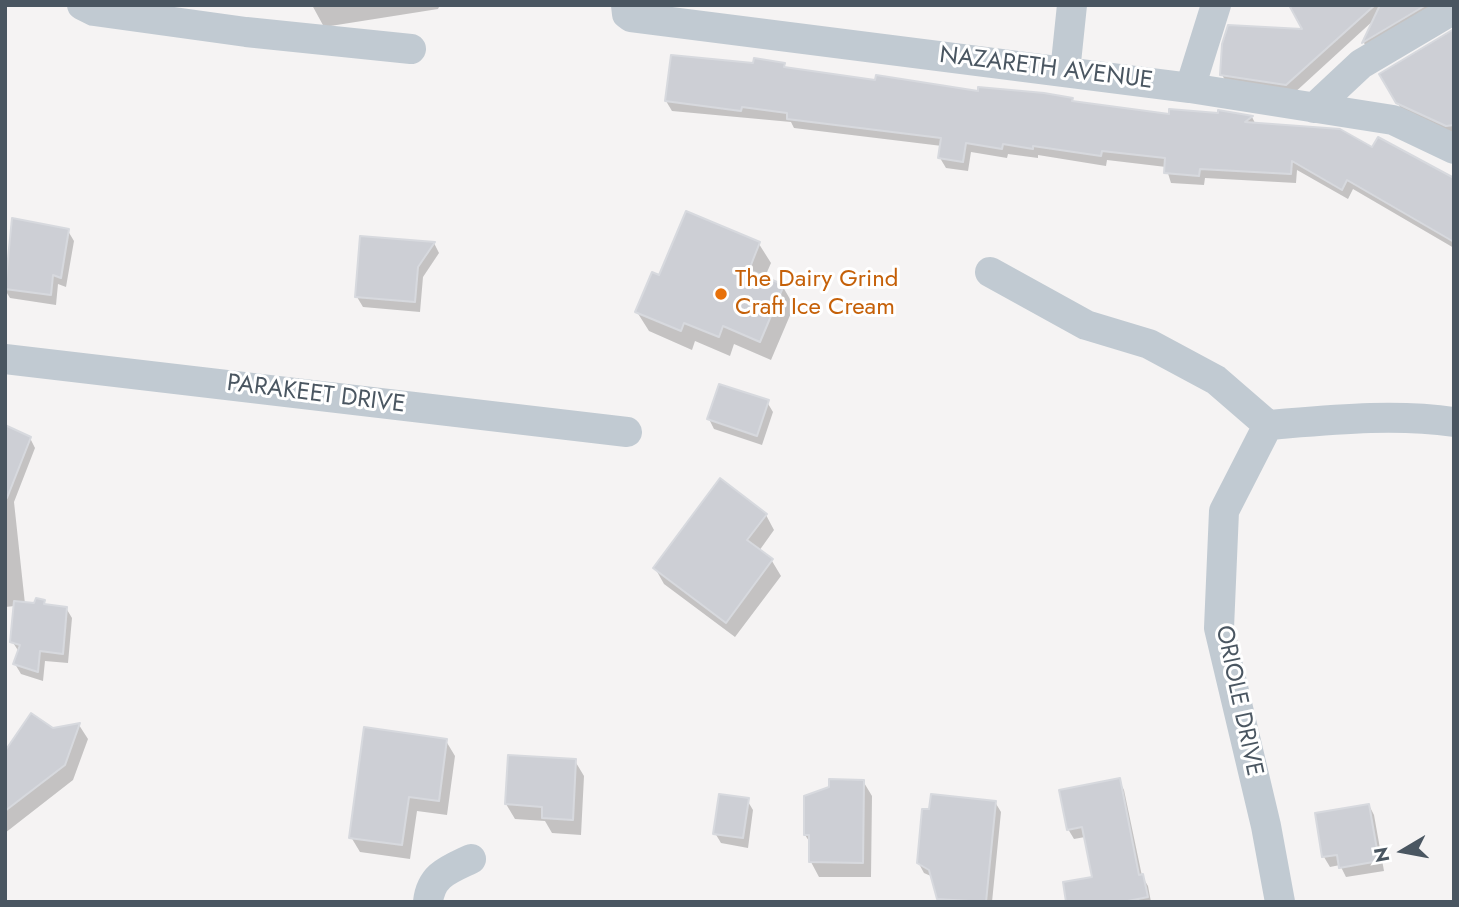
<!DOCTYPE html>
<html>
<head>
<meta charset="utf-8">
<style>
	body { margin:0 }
	#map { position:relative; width:1459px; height:907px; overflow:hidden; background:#f5f3f3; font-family:Jost,sans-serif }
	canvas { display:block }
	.frame { position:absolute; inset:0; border:7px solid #4a5661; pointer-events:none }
	.north { position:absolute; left:1368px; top:816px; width:70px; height:70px; -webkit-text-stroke:5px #fff; paint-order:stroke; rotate:260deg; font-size:19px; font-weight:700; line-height:28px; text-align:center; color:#4a5661 }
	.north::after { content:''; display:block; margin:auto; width:24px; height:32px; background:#4a5661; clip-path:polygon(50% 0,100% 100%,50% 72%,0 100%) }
</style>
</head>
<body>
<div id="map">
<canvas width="1459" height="907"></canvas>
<div class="frame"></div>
<div class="north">N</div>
</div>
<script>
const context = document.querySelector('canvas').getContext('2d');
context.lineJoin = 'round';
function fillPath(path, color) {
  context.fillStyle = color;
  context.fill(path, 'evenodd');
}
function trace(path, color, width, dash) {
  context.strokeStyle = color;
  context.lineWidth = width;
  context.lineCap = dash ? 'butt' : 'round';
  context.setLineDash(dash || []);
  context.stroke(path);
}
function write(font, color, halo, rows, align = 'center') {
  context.font = font + ' Jost,sans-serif';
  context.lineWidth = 6;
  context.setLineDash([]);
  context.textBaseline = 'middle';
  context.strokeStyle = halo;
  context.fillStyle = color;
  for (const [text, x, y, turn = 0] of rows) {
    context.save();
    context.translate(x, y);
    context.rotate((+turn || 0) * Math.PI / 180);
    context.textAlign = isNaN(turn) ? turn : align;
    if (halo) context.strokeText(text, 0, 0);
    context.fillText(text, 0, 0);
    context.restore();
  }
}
const shadow = new Path2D(`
	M312,5H440L438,9L324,27Z
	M1291,5H1448L1369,52L1364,43L1375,19L1292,95L1228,85L1222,75L1305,31Z
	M1454,31V135L1403,113L1382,74Z
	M783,64L786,69L979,93L1072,99L1074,103L1170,116L1219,115L1220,112L1252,117L1256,125L1373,150L1454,179V248L1353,189L1348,199L1297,170L1296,183L1205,178L1204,185L1171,183L1166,167L1107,160L1106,166L1038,155V158L1008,154L1007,158L971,152L968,171L946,168L940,158L942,146L794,128L791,122L672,111L666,101L755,65Z
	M13,220L68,231L74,241L66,287L58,284L56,305L10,298L5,290Z
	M434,243L439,253L423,277L420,312L363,307L357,297Z
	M759,244L771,263L764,279L783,287L794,306L771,360L734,344L730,356L695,341L692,350L649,331L637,312L660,278Z
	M767,402L773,412L762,445L714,429L709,419Z
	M5,427L30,438L35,448L14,502L25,604L44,602L46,606L66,608L72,618L68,663L45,661L43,681L21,674L15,664L19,652L12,641L15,606L5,607Z
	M766,515L774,530L759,551L772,561L781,576L735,637L664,584L655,568Z
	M79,725L88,739L73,780L5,833V752L52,729Z
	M446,741L455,756L447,815L417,811L410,859L360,852L351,837Z
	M575,761L584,776L581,835L552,833L545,821L515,819L506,804Z
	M1119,780L1124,790L1142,876L1148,886L1151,902H1068L1094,878L1085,837L1074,839L1068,829Z
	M863,781L872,796L871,877H819L811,862V844L805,835Z
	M747,800L753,810L748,848L721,843L715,833Z
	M995,802L1001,812L992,902H940L933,877L924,873L918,862Z
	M1369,805L1374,815L1384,871L1346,877L1340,865L1330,867L1324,857Z`);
const building = new Path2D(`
	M1289,5H1375L1286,85L1220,75L1222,44L1228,25L1302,29Z
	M1380,5H1426L1362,43Z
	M1454,29V125L1446,126L1396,103L1379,74Z
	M671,55L753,63L754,58L785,63L784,67L875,80L876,75L978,91V87L1044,93L1073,98L1072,101L1169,114V109L1218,113V110L1253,116L1245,122L1340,129L1372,147L1378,137L1454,178V242L1347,180L1342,190L1292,161L1291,174L1200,169L1199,176L1164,173L1165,158L1102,151L1101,156L1033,146V149L1003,144L1002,149L966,143L963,162L938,158L941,138L787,119V113L742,107L741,111L665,101Z
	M686,211L760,242L749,270L784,285L760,342L723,326L719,337L684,323L681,331L635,312L652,272L659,275Z
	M12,218L69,229L61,278L53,275L51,295L5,289Z
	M360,236L435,242L418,267L415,302L355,297Z
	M719,384L769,400L757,436L707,419Z
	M5,425L31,437L7,498H5Z
	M720,478L767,514L747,540L773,559L726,623L653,568Z
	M36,598L45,600L44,604L67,607L63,654L40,651L38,672L13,664L20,645L10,642L14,601L34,603Z
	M31,713L53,728L80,723L65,765L5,811V751Z
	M364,727L447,739L439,801L409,797L402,845L349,838Z
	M508,755L576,759L573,820L542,818V807L505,804Z
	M1120,778L1139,875L1143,874L1148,897L1123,902H1066L1063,882L1092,877L1082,827L1067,830L1059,790Z
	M829,779L864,780L863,863L809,862V835H804V796L829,787Z
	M719,794L749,798L743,838L713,834Z
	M931,794L996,801L986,902L937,899L929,870L917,863L922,809H929Z
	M1369,804L1379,861L1339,868L1337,855L1322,857L1315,813Z`);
const minor = new Path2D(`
	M82,5L94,11L246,32L411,49
	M626,5L627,14L631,17L1190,88L1393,120L1454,149
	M1065,72L1072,5
	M1190,88L1216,5
	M1314,108L1361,64L1454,9
	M990,272L1086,325L1149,344L1216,380L1268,425
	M5,359L627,432
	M1268,425L1224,511L1219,628L1266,826L1280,902
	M1268,425C1329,420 1393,413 1454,422
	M428,902C431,875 448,870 471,859`);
const markers = [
	[721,294,7,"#e8710a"]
];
const streetNames = [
	["NAZARETH AVENUE",1046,69,7],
	["PARAKEET DRIVE",316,395,7],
	["ORIOLE DRIVE",1238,701,78]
];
const foodNames = [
	["The Dairy Grind",735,280],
	["Craft Ice Cream",735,308]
];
fillPath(shadow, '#0003');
fillPath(building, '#cdcfd5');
trace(building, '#d7d9de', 2);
trace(minor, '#c1cad2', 30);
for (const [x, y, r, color] of markers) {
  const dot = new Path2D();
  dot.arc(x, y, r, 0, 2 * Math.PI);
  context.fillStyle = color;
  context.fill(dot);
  trace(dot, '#fff', 2.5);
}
write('24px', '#4a5661', '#fff', streetNames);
write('24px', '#c56008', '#fff', foodNames, 'left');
</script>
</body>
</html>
